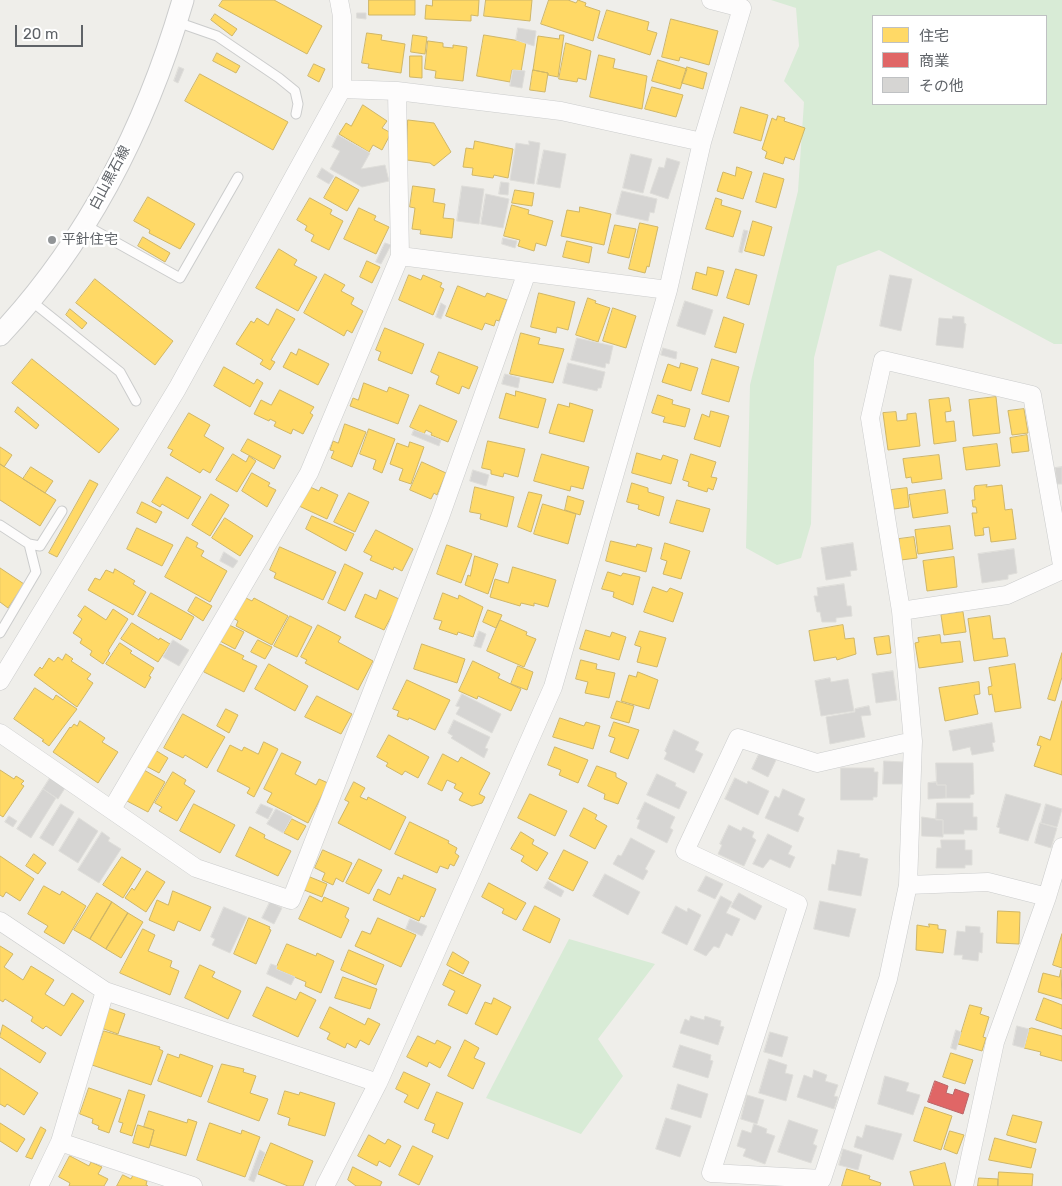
<!DOCTYPE html>
<html>
<head>
<meta charset="utf-8">
<style>
	body { margin:0 }
	#map { position:relative; width:1062px; height:1186px; overflow:hidden; background:#efeeea; font-family:Rubik,"Noto Sans JP",sans-serif }
	canvas { display:block }
	.legend { position:absolute; left:872px; top:15px; width:175px; height:90px; box-sizing:border-box; background:#fff; border:1px solid #bfc1c3; margin:0; padding:6px 9px; list-style:none; font-size:15px; color:#5f6368 }
	.legend li { display:flex; align-items:center; gap:10px; height:25px }
	.legend b { width:25px; border:1px solid #bfc1c3 }
	.scale { position:absolute; left:15px; top:25px; width:68px; height:22px; box-sizing:border-box; border:2px solid #5f6368; border-top:0; padding-left:6px; font-size:15px; line-height:18px; white-space:nowrap; color:#5f6368; -webkit-text-stroke:4px #fff; paint-order:stroke }
</style>
</head>
<body>
<div id="map">
<canvas width="1062" height="1186"></canvas>
<ul class="legend">
<li><b style="height:14px;background:#ffd966"></b>住宅</li>
<li><b style="height:14px;background:#e06666"></b>商業</li>
<li><b style="height:14px;background:#d6d5d3"></b>その他</li>
</ul>
<div class="scale">20 m</div>
</div>
<script>
const context = document.querySelector('canvas').getContext('2d');
context.lineJoin = 'round';
function fillPath(path, color) {
  context.fillStyle = color;
  context.fill(path, 'evenodd');
}
function trace(path, color, width, dash) {
  context.strokeStyle = color;
  context.lineWidth = width;
  context.lineCap = dash ? 'butt' : 'round';
  context.setLineDash(dash || []);
  context.stroke(path);
}
function write(font, color, halo, rows, align = 'center') {
  context.font = font + ' Rubik,"Noto Sans JP",sans-serif';
  context.lineWidth = 5;
  context.setLineDash([]);
  context.textBaseline = 'middle';
  context.strokeStyle = halo;
  context.fillStyle = color;
  for (const [text, x, y, turn = 0] of rows) {
    context.save();
    context.translate(x, y);
    context.rotate((+turn || 0) * Math.PI / 180);
    context.textAlign = isNaN(turn) ? turn : align;
    if (halo) context.strokeText(text, 0, 0);
    context.fillText(text, 0, 0);
    context.restore();
  }
}
const green = new Path2D(`
	M771,0H1062V344H1054L879,250L837,266L814,358L811,524L801,558L777,565L746,548L750,385L798,191L804,102L784,81L799,46L796,8ZM873,16H1046V104H873Z
	M569,939L655,964L598,1039L623,1076L581,1134L486,1098Z`);
const homes = new Path2D(`
	M223,0H274L322,26L307,54L219,6Z
	M369,0H415V15H369Z
	M433,0H479L478,16L471,15V21L425,19L426,5L432,6Z
	M486,0H532L530,21L484,16Z
	M549,0H568L576,3L578,0L586,3L585,6L600,11L593,41L541,24Z
	M607,10L649,22L647,30L657,33L650,55L598,38Z
	M215,14L237,29L232,36L211,20Z
	M671,19L718,31L709,65L680,57L679,61L662,57Z
	M367,33L382,35L381,40L405,44L401,73L368,68L369,64L362,63Z
	M413,35L427,37L425,54L411,52Z
	M484,35L526,42L521,72L512,70L510,82L477,76Z
	M560,35H564L558,77L548,75V73L533,70L538,36L559,39Z
	M428,41L443,43V47L453,48V45L467,47L463,81L435,78L436,71L425,69Z
	M566,43L591,51L586,80L578,78L577,82L559,79Z
	M217,53L240,66L236,73L213,61Z
	M599,55L615,59L613,68L647,76L642,109L590,97Z
	M410,56H422V78L410,77Z
	M658,60L687,69L680,89L652,81Z
	M314,64L325,69L319,82L308,76Z
	M687,67L707,73L703,89L682,83Z
	M533,70L548,73L545,92L530,90Z
	M200,74L288,122L273,150L185,101Z
	M652,87L683,95L676,117L645,109Z
	M363,105L387,121L382,128L391,133L382,150L373,145L369,152L339,134L346,123L351,126Z
	M741,107L768,115L761,141L734,133Z
	M778,116L785,118L784,121L805,128L794,160L785,157L783,164L765,158L767,152L762,149L772,118L776,120Z
	M408,120L434,123L451,152L434,166L430,163L407,160Z
	M475,141L513,149L508,178L494,175L493,178L472,175L473,168L463,167L466,148L473,149Z
	M737,167L752,172L743,199L717,191L723,172L735,176Z
	M764,173L784,179L776,208L756,202Z
	M336,177L359,190L347,211L324,198Z
	M413,186L435,189L433,202L445,204L443,218L454,219L452,238L420,234L421,230L412,229L415,208L410,207Z
	M515,190L534,193L532,206L512,203Z
	M148,197L195,224L180,249L149,233L150,230L134,221Z
	M310,198L332,210L330,214L343,221L329,250L311,241L314,235L305,230L307,226L297,220Z
	M716,198L722,200L721,205L741,211L733,237L706,229Z
	M512,205L529,210L528,214L553,221L546,246L536,243L534,251L518,246L520,240L504,236Z
	M580,207L611,214L604,245L561,236L567,210L579,212Z
	M359,208L376,216L374,220L389,227L376,254L344,239Z
	M753,221L772,227L764,256L745,251Z
	M640,223L658,227L649,267L647,266L645,273L629,269Z
	M615,225L636,229L629,258L608,253Z
	M143,237L170,253L165,262L138,246Z
	M567,241L592,247L589,263L563,257Z
	M279,249L297,260L294,265L317,277L298,311L256,288Z
	M367,261L380,267L372,283L360,277Z
	M708,267L724,271L717,296L692,289L696,272L706,275Z
	M736,269L757,275L749,305L727,298Z
	M325,274L345,285L341,291L354,298L351,304L363,311L352,333L347,330L344,336L304,313Z
	M409,275L421,280L423,275L442,283L440,287L444,289L433,315L399,300Z
	M95,279L173,341L155,365L76,303Z
	M458,286L485,297L487,293L507,300L499,321L496,320L494,326L485,323L482,330L446,316Z
	M539,293L575,302L568,330L557,327L556,333L531,327Z
	M588,298L596,301L595,303L610,308L598,342L576,335Z
	M613,308L636,316L626,348L603,341Z
	M70,309L87,323L82,329L66,315Z
	M277,309L295,319L271,360L275,362L270,370L260,364L263,360L236,344L251,321L254,323L257,318L268,325Z
	M724,317L744,324L736,353L715,347Z
	M385,328L424,344L412,374L378,360L381,352L376,350Z
	M521,333L540,338L538,344L564,349L553,383L510,374Z
	M299,349L329,364L318,385L283,367L291,352L296,355Z
	M439,352L478,367L469,389L462,386L459,394L436,384L439,376L431,372Z
	M32,359L119,429L99,453L12,383Z
	M712,359L739,367L729,402L702,394Z
	M681,363L698,368L691,391L662,382L668,364L679,368Z
	M224,367L254,384L257,379L263,383L250,407L214,386Z
	M364,383L387,392L389,387L409,395L398,424L350,406L353,398L358,400Z
	M280,390L314,407L310,413L313,415L303,434L293,429L291,434L274,426L276,422L270,419L269,421L254,414L261,400L271,405Z
	M516,391L546,399L538,428L499,418L506,393L515,396Z
	M658,395L673,400L672,404L690,409L685,427L663,422L665,417L652,413Z
	M996,397L1000,433L973,436L969,400Z
	M949,398L951,411L945,412L946,422L954,421L956,441L934,444L929,400Z
	M570,403L593,410L584,442L549,433L558,404L569,407Z
	M420,405L457,421L448,442L431,435L432,433L426,430L424,434L410,427Z
	M18,407L39,425L36,429L15,412Z
	M1024,409L1028,433L1012,435L1008,411Z
	M711,411L729,416L720,447L694,439L702,414L709,417Z
	M896,412L897,421L907,420V414L916,413L920,446L888,450L883,413Z
	M189,413L210,425L204,436L224,448L210,473L203,469L200,473L170,455L173,450L168,448Z
	M345,424L366,432L352,467L331,458L334,451L330,450L333,441L338,443Z
	M369,429L395,439L382,473L373,469L376,460L360,454Z
	M1027,435L1029,451L1012,453L1010,438Z
	M248,439L281,456L274,469L241,451Z
	M488,441L525,449L518,477L504,473L503,477L491,474V470L482,468Z
	M410,442L424,447L411,484L399,480L403,469L390,464L397,443L408,447Z
	M997,444L1000,466L966,470L963,448Z
	M0,447L12,455L4,467L0,464Z
	M637,453L661,460L663,455L678,460L671,484L632,473Z
	M233,454L246,462L249,456L256,461L237,492L216,480Z
	M542,454L589,467L583,489L571,486L570,491L534,481Z
	M691,454L716,462L711,477L717,478L713,490L708,488L707,492L688,486L689,482L683,480Z
	M939,455L942,479L912,483L911,477L906,478L903,459Z
	M422,462L446,473L437,495L434,493L431,499L410,490Z
	M0,464L56,500L40,526L0,500Z
	M31,467L53,481L45,493L23,479Z
	M252,473L270,483L268,486L276,490L267,507L242,491Z
	M167,477L201,497L188,519L162,504L160,507L152,502Z
	M90,480L98,484L57,557L49,553Z
	M632,483L648,488V492L664,497L659,516L638,509L639,505L627,502Z
	M987,485L986,487L1002,485L1005,510L1012,509L1016,539L991,542L989,527L983,528L984,535L975,536L972,513H977L976,507H973L972,500H975L974,488L975,486Z
	M310,487L319,491L321,487L338,495L327,519L299,506Z
	M475,487L514,497L507,527L480,519L481,514L470,512Z
	M907,488L909,507L894,509L891,490Z
	M945,490L948,513L913,518L909,495Z
	M529,492L542,495L531,532L518,527Z
	M349,493L369,502L355,532L334,522Z
	M211,494L229,505L210,536L192,525Z
	M568,496L584,501L580,515L565,510Z
	M677,500L710,509L703,532L670,523Z
	M142,502L162,512L156,523L137,513Z
	M543,504L576,514L568,544L534,534Z
	M312,516L354,534L346,551L306,529Z
	M225,518L253,536L240,556L212,538Z
	M950,526L953,549L918,554L915,530Z
	M137,528L173,545L162,566L127,549Z
	M376,530L413,549L402,571L394,567L393,570L370,560L372,556L364,552Z
	M187,537L198,543L196,547L204,551L201,556L227,571L210,602L165,577Z
	M914,537L917,558L901,560L899,539Z
	M611,541L636,547L637,544L652,548L646,572L606,561Z
	M665,543L690,551L681,579L663,574L667,561L661,559Z
	M447,545L472,554L461,583L437,574Z
	M280,547L336,572L323,600L274,578L276,573L270,570Z
	M475,556L498,564L488,594L465,585L468,575L470,576Z
	M954,557L957,587L927,591L923,561Z
	M345,564L363,573L345,611L328,603Z
	M513,567L556,580L548,607L534,603V606L521,603L520,606L490,597L495,579L508,583Z
	M0,568L24,584L8,608L0,602Z
	M115,569L135,581L133,584L146,592L133,615L88,590L95,578L100,580L106,570L113,573Z
	M608,572L621,576L623,573L640,577L633,605L613,597L614,592L602,589Z
	M653,587L667,592L670,588L683,593L673,622L644,612Z
	M380,590L401,600L395,616L392,615L384,630L355,617L365,594L376,599Z
	M151,593L194,617L181,640L138,616Z
	M443,593L458,599L459,595L483,607L473,637L458,632L457,635L439,629L442,621L434,619Z
	M196,597L212,606L203,621L188,611Z
	M244,597L252,601L254,598L288,616L272,645L236,626L238,621L233,618Z
	M85,606L106,620L113,609L128,619L108,651L110,653L103,664L90,655L92,651L80,643L82,639L73,633L82,619L78,616Z
	M488,610L502,615L496,628L483,622Z
	M963,612L966,632L944,635L941,615Z
	M290,616L312,627L297,657L274,646Z
	M990,616L993,639L1005,638L1008,656L974,661L968,619Z
	M500,620L527,632L526,635L536,639L524,667L487,651Z
	M132,623L159,640L160,638L170,644L158,662L121,639Z
	M227,624L244,632L235,649L218,640Z
	M318,625L341,637L338,642L373,661L358,690L305,663L307,660L301,657Z
	M843,625L845,639L854,638L856,654L837,660L836,657L814,661L809,631Z
	M586,630L610,637L612,632L626,637L619,660L580,649Z
	M640,631L666,638L657,667L637,662L641,647L635,645Z
	M940,635L941,643L960,641L963,662L919,668L915,643L919,642L918,638Z
	M889,636L891,653L877,655L874,638Z
	M258,640L272,647L265,659L251,652Z
	M120,643L132,651L130,653L154,668L149,676L151,677L145,688L106,664Z
	M218,643L244,656L242,659L257,666L244,692L204,672Z
	M422,644L465,659L457,683L414,669Z
	M1062,653V677L1055,701L1048,699Z
	M66,654L73,659L71,661L91,674L87,679L93,683L77,707L34,675L40,667L42,669L49,658L54,662L58,657L62,660Z
	M581,660L597,664L596,669L615,673L609,698L585,693L588,682L576,679Z
	M473,661L500,674L498,678L521,689L511,711L478,696L477,699L459,691Z
	M269,664L308,686L295,711L255,689Z
	M1015,664L1021,708L995,712L992,694L989,695L988,687L992,686L989,668Z
	M518,666L533,672L527,690L511,684Z
	M638,672L658,680L649,709L621,701L629,675L636,677Z
	M407,680L450,700L435,730L409,718L408,720L397,716L399,711L393,709Z
	M979,682L980,694L974,695L978,714L945,721L939,688Z
	M35,688L53,700L56,695L77,709L49,746L42,741L44,740L14,719Z
	M317,696L352,714L341,734L305,717Z
	M617,701L634,706L629,723L611,718Z
	M1062,701V775L1034,766L1041,746L1037,745L1040,736L1050,740Z
	M226,709L238,715L229,733L217,726Z
	M183,714L225,737L207,768L185,755L183,758L164,748Z
	M560,718L584,726L586,722L600,726L593,749L553,737Z
	M80,721L105,738L102,742L118,752L98,783L53,752L70,727L71,728L74,724L77,726Z
	M614,722L639,730L628,759L610,752L615,738L609,736Z
	M389,735L429,757L418,778L405,771L402,775L386,766L388,763L377,757Z
	M264,742L278,749L254,797L247,793L250,788L217,771L230,745L242,751L244,747L258,754Z
	M555,747L588,760L578,783L559,775L561,770L548,765Z
	M155,750L168,758L159,773L146,766Z
	M282,753L301,762L295,774L316,785L319,779L328,783L308,823L267,802L272,793L264,789Z
	M443,754L458,762L461,757L490,773L479,794L485,797L482,803L472,806L459,800L463,793L454,788L456,784L447,780L442,791L428,784Z
	M597,766L616,773V777L627,783L618,804L604,799L605,794L588,786Z
	M0,770L14,779L16,776L24,781L21,784L24,786L3,817L0,815Z
	M144,770L165,782L148,812L127,801Z
	M173,772L186,780L184,784L195,791L177,821L159,811L162,807L155,803Z
	M354,782L365,788L360,797L367,800L368,797L406,817L390,850L338,823L349,802L345,800Z
	M530,794L567,811L555,836L518,818Z
	M194,804L235,825L220,853L180,831Z
	M584,808L597,815L595,819L607,826L595,849L570,836Z
	M292,819L306,826L298,840L284,833Z
	M410,822L449,841L448,843L457,848L455,853L459,856L454,866L450,864L448,869L440,866L437,873L395,854Z
	M250,827L265,835L264,838L291,851L278,876L236,856Z
	M521,832L534,840L532,844L548,853L537,871L521,861L524,856L511,849Z
	M323,850L352,863L343,882L336,878L333,885L322,880L325,873L315,868Z
	M564,850L588,862L573,891L549,879Z
	M34,854L46,863L38,874L26,866Z
	M0,856L34,879L20,901L6,892L3,897L0,895Z
	M122,857L141,869L123,898L103,885Z
	M359,859L382,870L369,894L346,883Z
	M147,871L165,882L146,912L125,898L132,888L134,890Z
	M404,875L436,889L424,917L421,916L419,921L373,900L378,889L390,895L398,877L402,879Z
	M310,877L327,884L322,897L304,890Z
	M489,883L526,903L516,920L502,913L504,909L482,897Z
	M44,886L60,895L62,891L86,906L64,944L44,932L48,926L28,914Z
	M173,891L211,907L200,931L178,921L174,931L149,920L157,900L168,905Z
	M97,893L112,902L90,939L74,930Z
	M310,896L322,902L324,897L349,908L345,917L349,920L341,938L299,919Z
	M112,902L128,913L106,949L90,939Z
	M535,906L560,919L550,943L523,930Z
	M998,911L1020,912L1019,944L997,943Z
	M128,913L143,922L121,958L106,949Z
	M249,918L270,927L269,929L271,930L256,964L234,954Z
	M378,918L416,935L401,967L355,946L362,931L370,934Z
	M929,924L938,925V929L946,930L943,953L916,950L917,925L929,927Z
	M143,929L155,935L148,951L172,961L170,967L179,971L170,995L120,973Z
	M1062,934V968L1053,965Z
	M287,944L316,956L317,953L334,961L321,993L305,986L306,982L276,969Z
	M0,946L13,954L4,967L23,980L31,966L54,980L45,994L64,1006L72,993L84,1001L61,1036L46,1026L43,1029L31,1021L33,1017L5,999L3,1002L0,1000Z
	M349,950L384,965L376,985L341,970Z
	M453,952L469,962L463,974L447,965Z
	M200,965L215,972L212,977L241,991L228,1019L185,998Z
	M450,970L481,985L467,1014L448,1005L455,991L443,985Z
	M1061,970L1062,999L1038,992L1043,973L1059,977Z
	M343,977L377,989L370,1009L335,998Z
	M267,987L296,1000L300,992L316,1000L298,1037L253,1016Z
	M494,998L511,1007L497,1035L475,1024L485,1002L491,1004Z
	M1044,998L1062,1005V1029L1036,1020Z
	M970,1005L982,1008L980,1014L989,1017L983,1037L986,1038L982,1051L958,1044Z
	M330,1007L365,1025L368,1018L380,1024L369,1045L360,1040L356,1048L347,1043L345,1048L327,1039L330,1033L320,1028Z
	M108,1008L125,1014L118,1034L101,1028Z
	M3,1025L46,1053L40,1063L0,1037Z
	M1032,1028L1062,1036V1061L1040,1055L1041,1052L1024,1048L1029,1029Z
	M104,1031L160,1047L159,1049L163,1051L151,1085L92,1065Z
	M418,1036L435,1044L437,1040L451,1047L440,1068L429,1062L427,1067L407,1057Z
	M465,1040L479,1048L474,1058L485,1063L473,1089L448,1076Z
	M951,1053L973,1060L965,1084L943,1077Z
	M168,1054L179,1058L180,1054L213,1066L201,1097L158,1081Z
	M222,1064L244,1069L243,1072L256,1076L250,1093L268,1099L259,1121L208,1102Z
	M0,1068L38,1093L24,1115L7,1104L5,1107L0,1104Z
	M404,1072L430,1084L418,1109L404,1102L408,1095L396,1089Z
	M89,1088L121,1099L109,1133L98,1129L99,1126L92,1123L93,1119L80,1114Z
	M129,1090L145,1095L132,1136L120,1132L123,1123L119,1122Z
	M285,1091L299,1095L300,1092L335,1103L325,1136L288,1125L290,1118L278,1114Z
	M437,1092L463,1103L448,1139L432,1132L435,1124L425,1120Z
	M925,1107L952,1116L941,1150L914,1141Z
	M149,1111L187,1123L188,1119L197,1122L186,1156L150,1145L154,1130L144,1127Z
	M1013,1115L1042,1122L1036,1143L1007,1135Z
	M0,1123L25,1139L17,1152L0,1141Z
	M210,1123L241,1134L242,1130L260,1137L245,1177L197,1160Z
	M138,1125L154,1130L149,1148L133,1143Z
	M41,1127L46,1130L32,1159L26,1157Z
	M950,1131L964,1135L957,1154L944,1149Z
	M369,1135L385,1144L388,1139L401,1146L390,1167L379,1161L377,1166L358,1156Z
	M995,1138L1036,1149L1031,1168L989,1160Z
	M271,1143L313,1161L303,1186H288L258,1174Z
	M413,1146L433,1156L419,1185L399,1175Z
	M70,1156L89,1166L91,1162L102,1167L98,1174L108,1179L104,1186H69L70,1183L59,1177Z
	M945,1163L951,1186H914L910,1172Z
	M353,1167L382,1182L380,1186H356L348,1180Z
	M847,1169L870,1176L869,1179L881,1183L880,1186H842Z
	M999,1172L1033,1174L1032,1186H998Z
	M123,1175L131,1179L133,1175L147,1181L146,1185L148,1186H117Z
	M979,1178L998,1179V1186H978Z`);
const shops = new Path2D(`
	M935,1081L948,1086L946,1093L953,1095L955,1089L969,1094L963,1114L928,1102Z`);
const building = new Path2D(`
	M357,13H366V19L357,18Z
	M518,28L536,31L534,46L516,40Z
	M179,67L184,69L178,83L174,81Z
	M513,70L525,71L522,88L510,86Z
	M338,135L370,153L361,169L385,165L389,181L362,187L330,169L340,151L332,147Z
	M529,141L540,143L534,184L510,180L516,143L529,145Z
	M544,150L566,154L560,188L537,184Z
	M631,154L652,159L643,193L623,188Z
	M667,158L680,162L668,199L650,193L659,167L664,168Z
	M322,168L334,176L329,184L317,177Z
	M501,182L509,183L508,195L499,194Z
	M462,186L484,189L479,224L457,221Z
	M622,191L657,199L654,213L650,212L648,221L616,214Z
	M486,194L509,199L503,228L481,224Z
	M744,230L748,231L742,253L739,252Z
	M503,238L517,241L515,248L502,244Z
	M385,243L391,245L381,264L376,262Z
	M890,275L912,279L901,331L880,326Z
	M685,301L713,310L705,335L677,326Z
	M441,303L446,306L441,319L436,317Z
	M953,316L964,317V323L966,324L963,348L936,345L939,318L952,319Z
	M577,338L613,346L609,364L606,363L605,368L571,360Z
	M663,348L677,352L676,359L661,355Z
	M568,363L605,372L601,388H598L597,391L563,383Z
	M505,374L520,378L518,388L502,384Z
	M414,430L441,440L439,446L412,435Z
	M1062,467V484H1057L1055,468Z
	M473,470L489,475L486,486L470,481Z
	M853,543L857,570L850,571L851,576L826,580L821,548Z
	M1014,549L1017,573L1008,575V579L982,583L978,554Z
	M224,552L238,561L233,568L220,561Z
	M844,584L847,606H851L852,616L836,618V622H822L820,612H817L814,596H818L817,588Z
	M479,631L486,634L481,648L474,646Z
	M173,640L189,650L179,666L163,657Z
	M893,671L897,700L876,703L872,674Z
	M830,678L831,682L848,679L854,711L821,716L815,681Z
	M462,694L501,714L492,733L456,714L460,707L456,706Z
	M869,706L871,715L861,716L865,737L830,744L826,717L855,712V709Z
	M454,720L490,737L485,748L488,749L484,758L451,738L453,736L448,733Z
	M992,723L995,742L992,743L994,751L972,755L970,747L953,751L949,731Z
	M674,730L699,742L695,750L703,754L694,773L664,759L667,753L665,751Z
	M760,752L776,760L768,777L752,769Z
	M884,761L903,762V784H883Z
	M936,763H973L974,794L970,795V798H946V785H937Z
	M841,768H874V772H878L877,797H873V800H841Z
	M657,774L676,783L675,786L687,792L679,809L647,795Z
	M50,778L65,788L58,799L43,789Z
	M735,778L747,784L748,781L769,791L758,815L725,799Z
	M937,782V785H946V798L928,799V783Z
	M43,789L56,798L31,838L17,829Z
	M783,789L805,799L798,815L804,818L798,832L765,818L775,796L779,798Z
	M1006,794L1041,804L1028,841L999,833L1000,828L997,827Z
	M645,802L675,817L670,828L673,830L667,843L637,828L640,820L637,819Z
	M937,803H973V817H977V830H964V834H943V820H936Z
	M61,804L74,812L53,846L40,838Z
	M261,804L273,809L268,819L256,813Z
	M1046,804L1062,809L1057,827L1041,823Z
	M276,809L292,817L283,833L267,824Z
	M9,816L17,821L13,827L5,822Z
	M922,817L943,820V837L922,836Z
	M79,818L98,831L78,863L59,851Z
	M1040,823L1057,828L1051,848L1035,843Z
	M729,825L741,831L743,827L754,832L752,837L756,840L744,866L718,854L722,845L720,844Z
	M102,832L110,838L108,841L121,849L99,883L78,870Z
	M768,834L792,846L788,854L795,857L790,868L770,859L763,868L753,864Z
	M631,838L655,851L645,869L648,871L643,880L613,864L618,855L621,856Z
	M941,840H965V850H972V865H965V868H936L937,848H941Z
	M838,850L860,854L859,857L868,859L861,896L828,890L832,864L835,865Z
	M605,874L640,892L628,915L593,896Z
	M706,876L723,884L715,899L698,891Z
	M548,881L564,891L561,897L544,888Z
	M739,893L762,906L755,920L731,907Z
	M721,896L732,902L726,913L740,919L732,936L726,933L719,948L714,946L706,956L694,950Z
	M820,901L856,909L849,937L814,929Z
	M270,902L282,908L274,924L262,918Z
	M676,906L687,912L688,908L701,915L687,945L662,933Z
	M224,907L247,917L230,953L212,945L215,939L211,937Z
	M410,919L427,926L422,936L406,929Z
	M966,926L980,927V933H983L982,953L979,952L978,961L962,959L963,955H954L957,931L965,932Z
	M271,964L277,966L276,969L295,977L291,985L267,974Z
	M691,1016L704,1020L705,1016L721,1021L720,1026L724,1027L718,1045L680,1033L685,1019L689,1021Z
	M1017,1026L1029,1029L1024,1048L1013,1045Z
	M956,1030L961,1032L956,1050L951,1048Z
	M770,1032L788,1037L782,1057L764,1052Z
	M680,1045L711,1055L710,1060L713,1061L708,1078L673,1067Z
	M769,1059L787,1065L785,1073L793,1075L786,1101L759,1093Z
	M814,1070L827,1075L825,1081L838,1085L834,1096L838,1097L834,1109L797,1097L804,1075L812,1078Z
	M885,1076L909,1083L906,1091L920,1095L913,1115L878,1104Z
	M678,1084L708,1094L701,1118L671,1109Z
	M747,1095L764,1100L757,1124L741,1119Z
	M666,1118L691,1126L680,1157L656,1149Z
	M789,1120L818,1130L813,1144L817,1146L811,1163L778,1152Z
	M754,1124L767,1129L766,1133L775,1136L765,1164L743,1156L746,1149L737,1146L742,1130L751,1133Z
	M866,1125L902,1134L893,1160L854,1147L857,1136L862,1138Z
	M843,1149L862,1155L858,1170L839,1165Z
	M260,1150L265,1153L254,1182L249,1180Z`);
const service = new Path2D(`
	M177,22L217,36L279,78L295,91L298,104L296,114
	M85,225L180,278L238,177
	M30,300L120,372L136,401
	M0,525L29,544L36,572L0,633
	M29,544L40,546L62,511`);
const minor = new Path2D(`
	M342,89L397,91L561,111L702,142
	M397,91L400,256
	M901,611L1007,595L1062,570
	M0,681L177,389L342,89V16L339,0
	M0,733L196,868L291,900L440,517L527,272
	M913,741L817,763L738,738L685,851L798,904L711,1173L822,1179L888,979L908,885L913,741L901,611L870,418L883,360L1032,395L1062,565
	M112,809L309,473L400,256L668,290
	M908,885L988,882L1047,897
	M0,921L105,991L378,1083
	M60,1142L193,1186
	M39,1186L60,1142L105,991
	M325,1186L378,1083L553,687L668,290L702,142L742,8L711,0
	M964,1186L995,1042L1047,897L1062,847`);
const tertiary = new Path2D(`
	M0,335C88,241 147,123 183,0`);
const markers = [
	[52,240,5,"#919496"]
];
const streetNames = [
	["白山黒石線",110,178,-62]
];
const poiNames = [
	["平針住宅",62,240]
];
fillPath(green, '#d8ebd6');
fillPath(homes, '#ffd966');
trace(homes, '#cfb667', 1);
fillPath(shops, '#e06666');
trace(shops, '#b96567', 1);
fillPath(building, '#d6d5d3');
trace(building, '#deddd9', 1);
trace(service, '#cbcccc', 11);
trace(minor, '#cbcccc', 19);
trace(tertiary, '#cbcccc', 23);
trace(service, '#fdfcfc', 9);
trace(minor, '#fdfcfc', 18);
trace(tertiary, '#fdfcfc', 21);
for (const [x, y, r, color] of markers) {
  const dot = new Path2D();
  dot.arc(x, y, r, 0, 2 * Math.PI);
  context.fillStyle = color;
  context.fill(dot);
  trace(dot, '#fff', 2);
}
write('14px', '#5f6368', '#fff', streetNames);
write('14px', '#5f6368', '#fff', poiNames, 'left');
</script>
</body>
</html>
